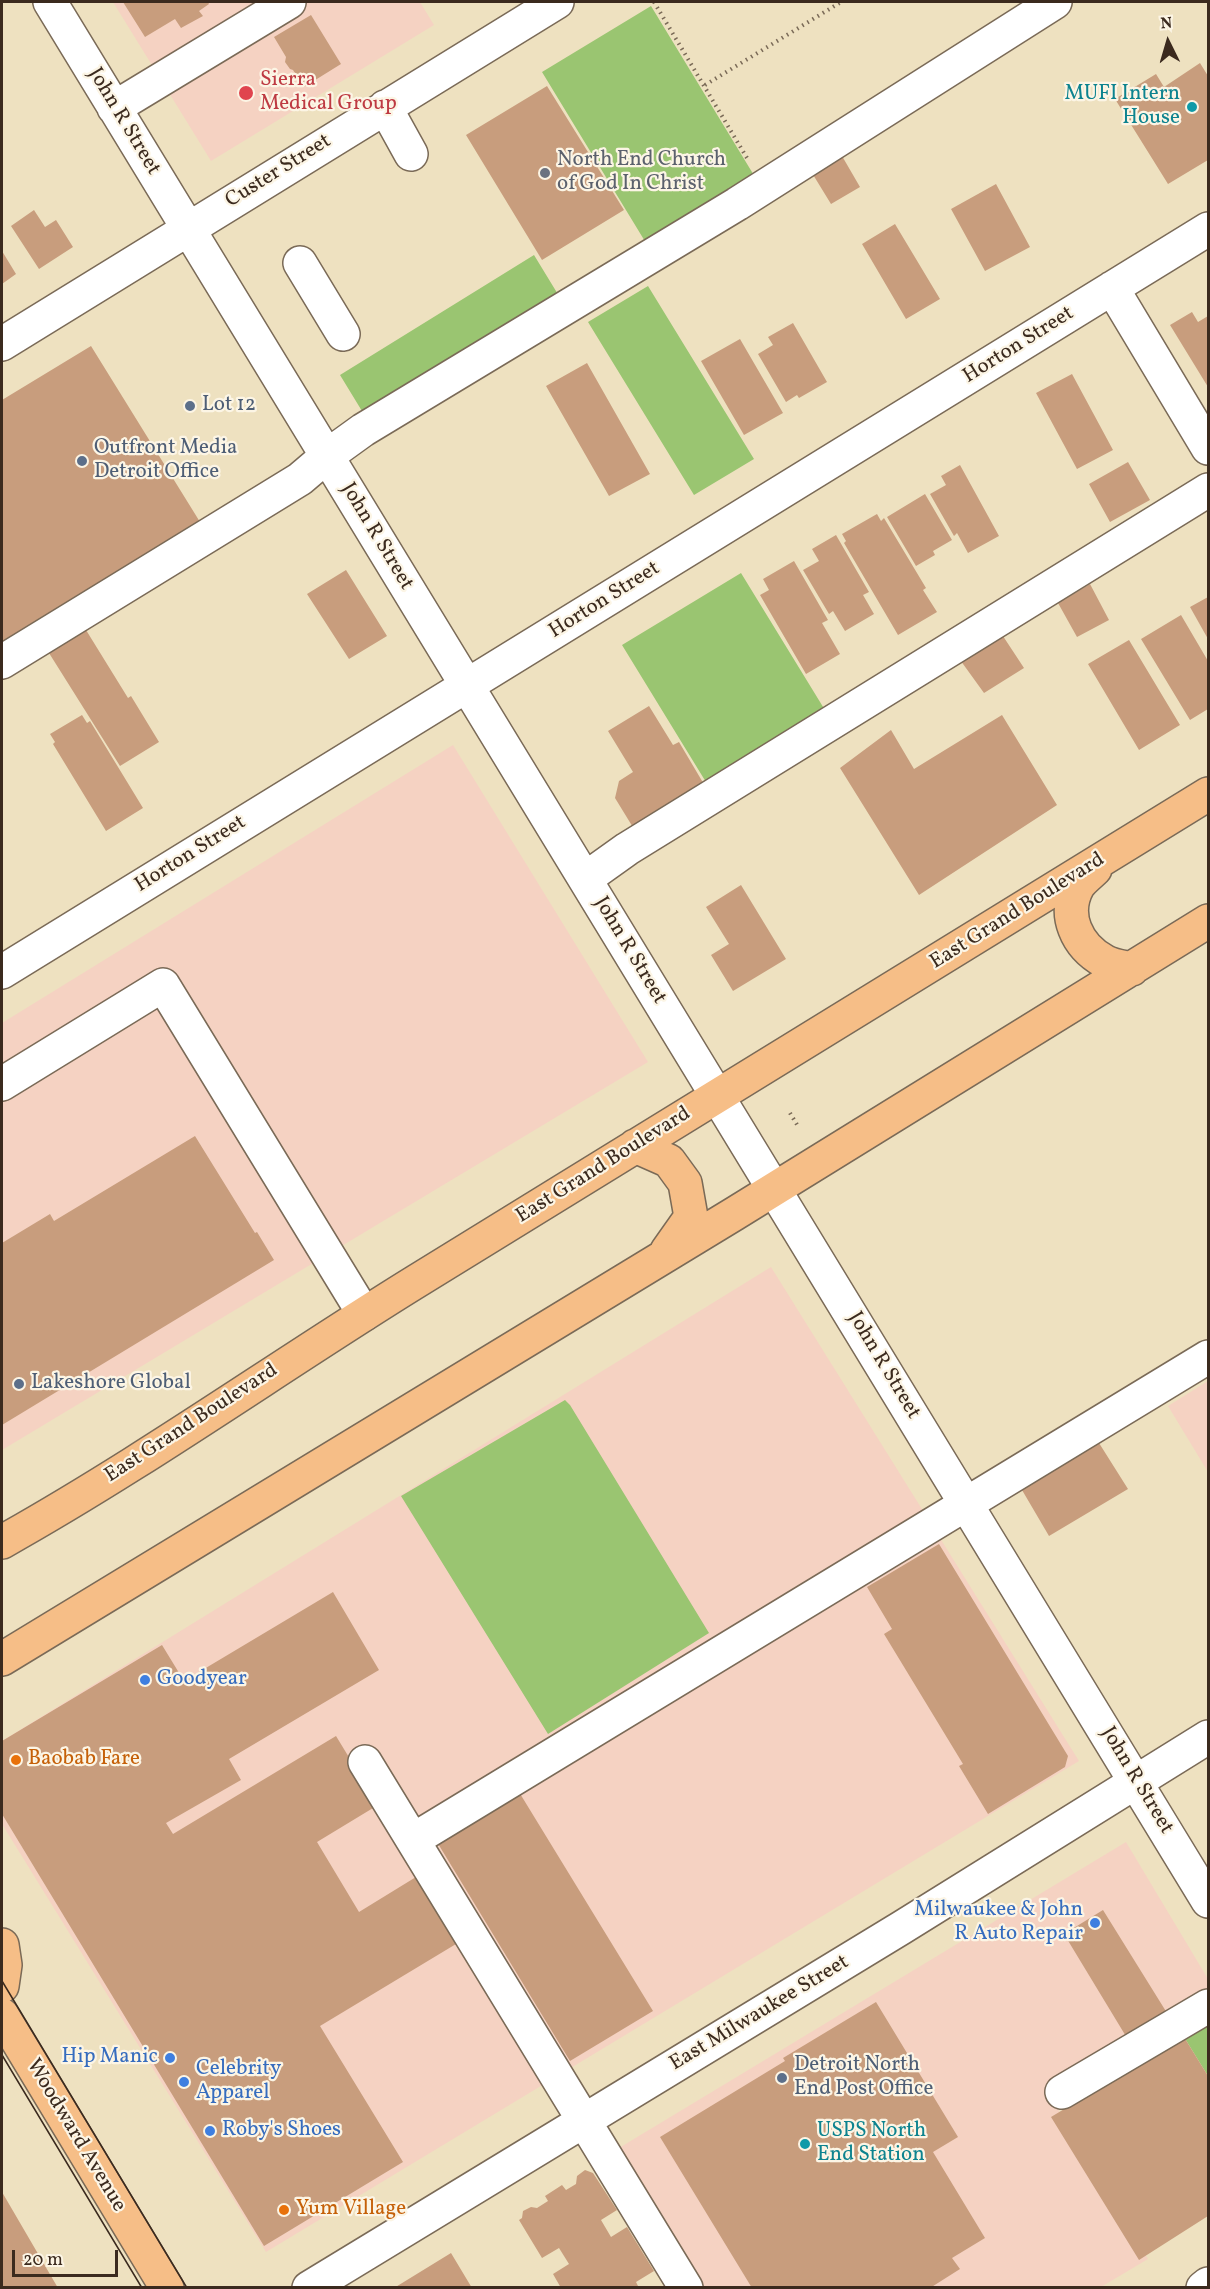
<!DOCTYPE html>
<html>
<head>
<meta charset="utf-8">
<style>
	body { margin:0 }
	#map { position:relative; width:1210px; height:2289px; overflow:hidden; background:#eee1c0; font-family:Vollkorn,serif }
	canvas { display:block }
	.frame { position:absolute; inset:0; border:3px solid #3b2a1e; pointer-events:none }
	.north { position:absolute; left:1138px; top:12px; width:60px; height:60px; -webkit-text-stroke:4px #fcf5e5; paint-order:stroke; rotate:355deg; font-size:16px; font-weight:700; line-height:24px; text-align:center; color:#3b2a1e }
	.north::after { content:''; display:block; margin:auto; width:21px; height:27px; background:#3b2a1e; clip-path:polygon(50% 0,100% 100%,50% 72%,0 100%) }
	.scale { position:absolute; left:12px; top:2250px; width:106px; height:27px; box-sizing:border-box; border:3px solid #3b2a1e; border-top:0; padding-left:8px; font-size:18px; line-height:21px; white-space:nowrap; color:#3b2a1e; -webkit-text-stroke:4px #fcf5e5; paint-order:stroke }
</style>
</head>
<body>
<div id="map">
<canvas width="1210" height="2289"></canvas>
<div class="frame"></div>
<div class="north">N</div>
<div class="scale">20 m</div>
</div>
<script>
const context = document.querySelector('canvas').getContext('2d');
context.lineJoin = 'round';
function fillPath(path, color) {
  context.fillStyle = color;
  context.fill(path, 'evenodd');
}
function trace(path, color, width, dash) {
  context.strokeStyle = color;
  context.lineWidth = width;
  context.lineCap = dash ? 'butt' : 'round';
  context.setLineDash(dash || []);
  context.stroke(path);
}
function write(font, color, halo, rows, align = 'center') {
  context.font = font + ' Vollkorn,serif';
  context.lineWidth = 4.5;
  context.setLineDash([]);
  context.textBaseline = 'middle';
  context.strokeStyle = halo;
  context.fillStyle = color;
  for (const [text, x, y, turn = 0] of rows) {
    context.save();
    context.translate(x, y);
    context.rotate((+turn || 0) * Math.PI / 180);
    context.textAlign = isNaN(turn) ? turn : align;
    if (halo) context.strokeText(text, 0, 0);
    context.fillText(text, 0, 0);
    context.restore();
  }
}
const built = new Path2D(`
	M113,2H420L434,25L211,161Z
	M453,745L648,1062L2,1450V1023Z
	M771,1267L1079,1761L266,2252L2,1824V1741Z
	M1208,1381V1472L1168,1406Z
	M1126,1842L1208,1979V1991L1046,2089L1148,2259L1101,2287H703L619,2148Z`);
const green = new Path2D(`
	M651,6L755,177L646,243L542,72Z
	M534,255L559,296L365,416L340,375Z
	M648,286L754,459L694,495L588,322Z
	M741,573L828,715L709,787L622,645Z
	M565,1400L570,1405L709,1633L548,1734L401,1496Z
	M1208,2022V2076L1184,2037Z`);
const building = new Path2D(`
	M123,2H208L209,4L199,11L203,16L181,28L175,19L145,37Z
	M311,15L341,64L304,87L293,70L290,69L285,62L286,57L274,37Z
	M1200,63L1208,76V160L1168,184L1115,99L1156,74L1164,87Z
	M547,86L624,210L542,260L466,135Z
	M842,156L860,187L831,204L812,173Z
	M996,184L1030,247L985,271L951,209Z
	M34,210L45,227L56,220L73,247L39,269L11,226Z
	M895,224L940,299L906,319L862,244Z
	M2,251L16,274L2,284Z
	M1192,312L1198,322L1208,316V387L1170,325Z
	M793,323L827,382L799,398L797,395L786,402L758,354L773,345L768,337Z
	M740,339L783,413L744,435L701,361Z
	M91,346L200,522L2,643V400Z
	M587,363L650,474L609,496L546,386Z
	M1072,374L1113,450L1077,469L1036,393Z
	M1128,462L1150,500L1110,522L1089,484Z
	M960,465L999,536L968,553L957,533L954,536L930,494L946,485L941,476Z
	M925,494L952,540L933,551L935,555L916,566L887,517Z
	M877,514L881,521L884,518L926,588L923,590L937,612L898,635L844,543L846,541L842,534Z
	M836,535L869,592L863,595L874,614L845,631L833,611L829,614L803,570L819,561L812,549Z
	M794,561L828,620L822,623L840,654L806,674L760,595L769,590L763,579Z
	M346,570L387,636L349,659L307,594Z
	M1090,584L1109,620L1077,637L1058,603Z
	M1208,597V639L1190,607Z
	M1181,615L1208,661V709L1190,720L1141,639Z
	M86,630L128,698L131,696L159,742L120,766L49,653Z
	M999,630L1024,668L984,693L958,657Z
	M1129,640L1180,725L1139,750L1088,664Z
	M649,706L673,745L679,742L705,786L634,829L615,798L619,781L633,772L608,731Z
	M82,715L87,723L90,721L143,808L106,831L53,744L55,742L50,734Z
	M1002,715L1057,805L919,895L840,768L891,730L914,769Z
	M741,885L786,959L733,991L711,955L729,944L706,907Z
	M195,1136L255,1233L257,1232L274,1260L2,1425V1243L50,1214L54,1221Z
	M1099,1443L1128,1489L1049,1536L1022,1490Z
	M939,1544L1068,1756L1065,1767L988,1814L959,1766L963,1764L884,1634L892,1629L867,1587Z
	M333,1592L379,1670L229,1759L241,1780L166,1823L173,1834L336,1736L378,1805L317,1842L359,1912L416,1877L456,1944L320,2026L403,2162L264,2246L2,1814V1741L162,1645L184,1681Z
	M519,1792L653,2011L570,2061L437,1842Z
	M1103,1910L1167,2013L1127,2038L1064,1934Z
	M876,2002L958,2137L933,2152L985,2238L952,2258L960,2269L930,2288H752L660,2137L785,2061L783,2058Z
	M1184,2037L1208,2076V2216L1139,2260L1051,2117Z
	M585,2170L593,2173L617,2210L601,2220L611,2237L627,2227L654,2271L636,2282L639,2288H561L553,2274L569,2264L559,2248L542,2258L519,2220L522,2218L523,2211L531,2207L537,2208L548,2201L545,2196L562,2185L566,2190L576,2184L577,2176Z
	M2,2192L58,2288H2Z
	M451,2253L472,2288H394Z`);
const path = new Path2D(`
	M654,2L747,158
	M705,85L841,2
	M790,1113L799,1128`);
const minor = new Path2D(`
	M50,2L1208,1901
	M385,107L411,154
	M114,108L289,2
	M300,263L343,334
	M1112,288L1208,448
	M2,344L557,2
	M2,662L300,479L327,456L363,430L737,204L1055,2
	M585,879L627,849L1208,490
	M2,972L1208,229
	M2,1084L163,985L364,1314
	M365,1762L686,2288
	M413,1840L1208,1357
	M1062,2092L1208,2006
	M309,2288L901,1928L1208,1737
	M1203,2288L1208,2284`);
const major = new Path2D(`
	M1095,869C1090,874 1082,880 1078,886C1062,915 1077,946 1104,961C1112,966 1123,967 1132,969
	M635,1146L669,1161L685,1183L691,1217L667,1251
	M2,1542C143,1463 275,1369 412,1284C677,1120 944,958 1208,794
	M2,1659L734,1214L1208,921
	M2,1945L5,1965L2,1986
	M2,2015L167,2288`);
const tram = new Path2D(`
	M2,1981L187,2288
	M2,2055L142,2288`);
const markers = [
	[246,93,8,"#e0444e"],
	[1192,107,6,"#0f9aa8"],
	[545,173,6,"#6b7280"],
	[190,406,6,"#5c6f8a"],
	[82,461,6,"#5c6f8a"],
	[19,1384,6,"#5c6f8a"],
	[145,1680,6,"#3f7fe0"],
	[16,1760,6,"#e8710a"],
	[1095,1923,6,"#3f7fe0"],
	[170,2058,6,"#3f7fe0"],
	[782,2078,6,"#5c6f8a"],
	[184,2082,6,"#3f7fe0"],
	[210,2131,6,"#3f7fe0"],
	[805,2144,6,"#0f9aa8"],
	[284,2210,6,"#e8710a"]
];
const healthNames = [
	["Sierra",260,81],
	["Medical Group",260,105]
];
const cultureNames = [
	["MUFI Intern",1180,95],
	["House",1180,119],
	["USPS North",817,2132,"left"],
	["End Station",817,2156,"left"]
];
const streetNames = [
	["John R Street",123,122,59],
	["Custer Street",279,172,-32],
	["Horton Street",1019,346,-32],
	["John R Street",376,537,59],
	["Horton Street",605,601,-32],
	["Horton Street",191,855,-32],
	["East Grand Boulevard",1018,912,-32],
	["John R Street",629,951,59],
	["East Grand Boulevard",604,1166,-32],
	["John R Street",883,1366,59],
	["East Grand Boulevard",192,1424,-33],
	["John R Street",1136,1781,59],
	["East Milwaukee Street",760,2014,-31],
	["Woodward Avenue",75,2136,59]
];
const worshipNames = [
	["North End Church",557,161],
	["of God In Christ",557,185]
];
const serviceNames = [
	["Lot 12",202,406],
	["Outfront Media",94,449],
	["Detroit Office",94,473],
	["Lakeshore Global",31,1384],
	["Detroit North",794,2066],
	["End Post Office",794,2090]
];
const shopNames = [
	["Goodyear",157,1680],
	["Milwaukee & John",1083,1911,"right"],
	["R Auto Repair",1083,1935,"right"],
	["Hip Manic",158,2058,"right"],
	["Celebrity",196,2070],
	["Apparel",196,2094],
	["Roby's Shoes",222,2131]
];
const foodNames = [
	["Baobab Fare",28,1760],
	["Yum Village",296,2210]
];
fillPath(built, '#f5d2c2');
fillPath(green, '#9ac571');
fillPath(building, '#c89d7d');
trace(minor, '#7a6a57', 36);
trace(major, '#7a6a57', 36);
trace(path, '#7a6a57', 4, [1.5, 4.5]);
trace(minor, '#fff', 33);
trace(major, '#f6be87', 33);
trace(tram, '#3b2a1e', 1.5);
for (const [x, y, r, color] of markers) {
  const dot = new Path2D();
  dot.arc(x, y, r, 0, 2 * Math.PI);
  context.fillStyle = color;
  context.fill(dot);
  trace(dot, '#fcf5e5', 2);
}
write('21px', '#be3a42', '#fcf5e5', healthNames, 'left');
write('21px', '#0d838f', '#fcf5e5', cultureNames, 'right');
write('21px', '#3b2a1e', '#fcf5e5', streetNames);
write('21px', '#5b616d', '#fcf5e5', worshipNames, 'left');
write('21px', '#4e5e75', '#fcf5e5', serviceNames, 'left');
write('21px', '#366cbe', '#fcf5e5', shopNames, 'left');
write('21px', '#c56008', '#fcf5e5', foodNames, 'left');
</script>
</body>
</html>
